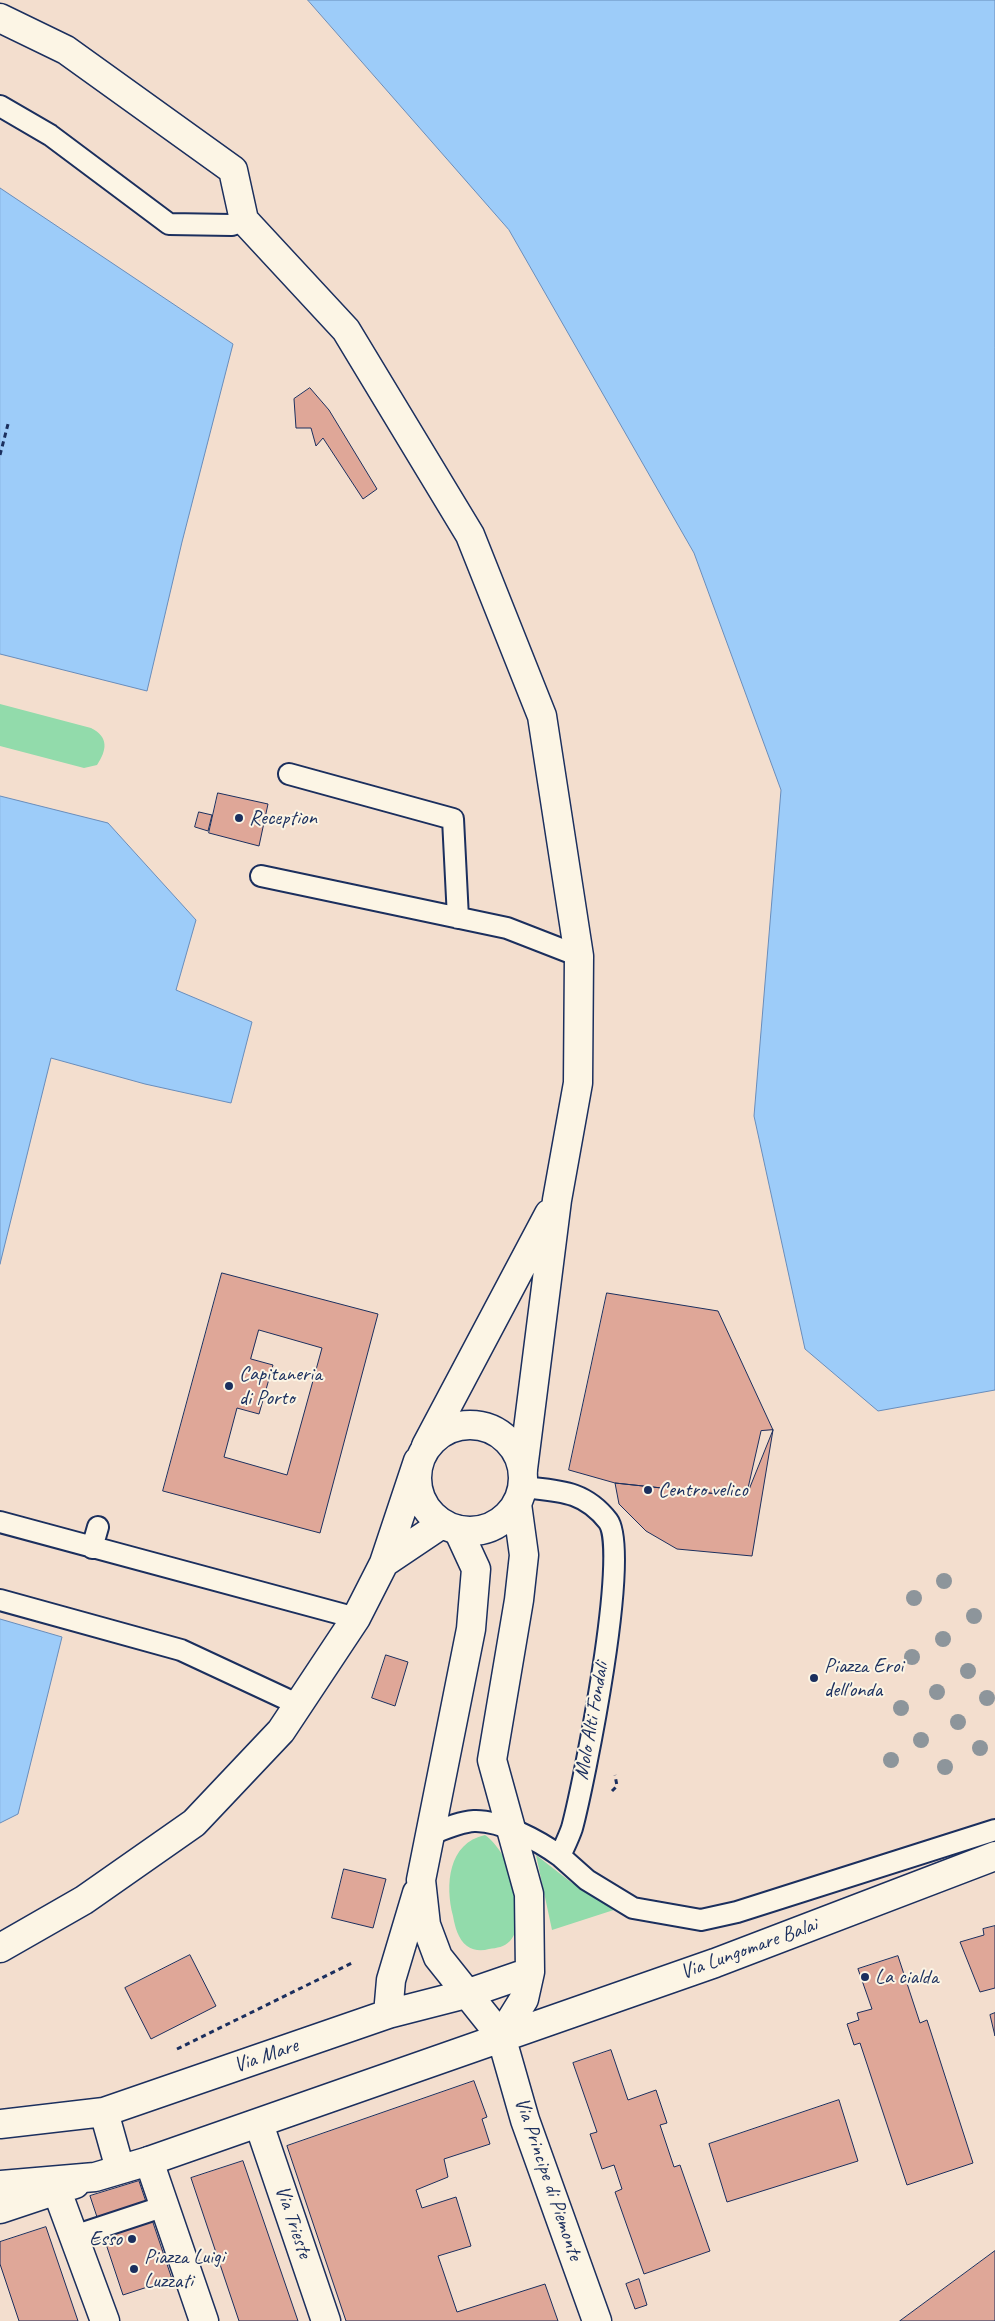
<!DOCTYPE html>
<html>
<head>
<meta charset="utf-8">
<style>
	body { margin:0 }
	canvas { display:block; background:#f3dece }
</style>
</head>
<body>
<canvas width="995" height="2321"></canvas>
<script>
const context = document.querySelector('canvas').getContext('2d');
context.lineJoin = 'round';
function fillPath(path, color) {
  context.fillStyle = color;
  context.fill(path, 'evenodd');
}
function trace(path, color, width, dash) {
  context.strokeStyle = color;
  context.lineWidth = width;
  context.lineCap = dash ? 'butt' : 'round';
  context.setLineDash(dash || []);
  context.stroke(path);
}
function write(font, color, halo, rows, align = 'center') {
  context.font = font + ' Caveat,sans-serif';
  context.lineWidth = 4;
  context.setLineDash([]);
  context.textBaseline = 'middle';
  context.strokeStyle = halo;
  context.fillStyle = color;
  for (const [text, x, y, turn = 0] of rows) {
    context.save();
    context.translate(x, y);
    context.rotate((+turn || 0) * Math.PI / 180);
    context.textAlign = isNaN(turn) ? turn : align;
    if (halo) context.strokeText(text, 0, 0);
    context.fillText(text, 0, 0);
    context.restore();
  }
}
const green = new Path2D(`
	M0,704L91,728C109,737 107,750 97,765L84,768L0,746Z
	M485,1835C510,1852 532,1917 510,1941C504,1947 497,1948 489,1949C482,1951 474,1951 467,1946C458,1939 455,1927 453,1916C445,1885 448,1843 485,1835Z
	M536,1855L572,1883L623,1907L552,1930Z`);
const water = new Path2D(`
	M308,0H995V1390L878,1411L805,1349L754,1116L781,790L694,553L509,230Z
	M0,188L233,344L182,542L147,691L0,654Z
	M0,796L108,823L196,920L176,990L252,1022L231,1103L145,1084L51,1058L0,1264Z
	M0,1619L62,1637L18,1814L0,1823Z`);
const building = new Path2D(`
	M310,388L329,410L377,489L363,499L323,438L316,446L311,428H296L294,399Z
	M218,793L268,804L259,846L209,833Z
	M199,812L212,815L208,831L195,827Z
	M222,1273L378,1314L320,1533L163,1491ZM259,1330L322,1348L287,1475L224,1457L237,1408L259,1414L273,1365L251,1359Z
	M607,1293L718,1311L773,1430L746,1497L615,1483L569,1470Z
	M773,1430L752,1556L677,1549L646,1531L619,1504L615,1483L746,1497L761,1431Z
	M386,1655L408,1662L395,1706L372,1698Z
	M344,1869L386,1879L373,1928L332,1918Z
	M995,1926V1988L980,1992L960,1942L984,1935L983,1929Z
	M190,1955L216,2006L151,2039L125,1988Z
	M898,1956L920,2023L927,2020L973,2163L907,2185L860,2043L854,2045L847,2024L859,2020L857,2013L872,2009L858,1969Z
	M995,2013V2036L990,2015Z
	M611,2050L628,2100L656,2090L667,2123L660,2125L674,2167L680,2165L710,2251L644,2274L615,2192L622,2189L614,2165L602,2169L590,2134L597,2132L573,2063Z
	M474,2081L487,2117L482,2119L490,2144L444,2159L448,2177L416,2190L422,2208L456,2197L471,2246L438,2256L457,2312L545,2284L558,2321H346L287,2146Z
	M839,2100L858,2161L727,2202L709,2144Z
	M243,2161L298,2321H239L191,2178Z
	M139,2181L172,2279L123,2295L90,2196Z
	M46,2227L78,2321H19L0,2264V2242Z
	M995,2251V2321H900Z
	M639,2279L647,2305L635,2309L626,2284Z`);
const path = new Path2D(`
	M0,455L8,424
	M612,1791L617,1786L615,1775
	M177,2049L354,1962`);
const service = new Path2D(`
	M0,106L50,135L169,224L232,225L244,220
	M289,774L453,819L458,918
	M261,876L507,928L579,956
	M523,1487C558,1491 584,1490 608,1521C631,1551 584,1783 572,1828C569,1837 564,1847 560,1856L587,1880L633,1908L701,1920L737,1912L995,1830
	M0,1522L356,1618
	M92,1548L98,1527
	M0,1600L181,1650L299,1705
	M429,1835C444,1829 459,1822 474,1821C501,1820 539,1841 560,1856
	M74,2236L165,2206`);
const minor = new Path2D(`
	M0,18L66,50L233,170L244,220L346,330L470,535L542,716L579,956L578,1083L557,1200L523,1469
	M426,1446L549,1214
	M259,2124L326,2321
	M149,2161L204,2321
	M57,2191L105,2321
	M0,2209L75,2184`);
const tertiary = new Path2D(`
	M458,1530L476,1569L471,1629L421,1880L426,1925L438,1957L501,2036L525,2120L597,2321
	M388,2014L391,1980L417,1893
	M501,2036L524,1999L530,1972L529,1894L492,1760L519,1600L524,1555L517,1504
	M104,2112L120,2169
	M0,2124L104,2112L388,2014L466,1994L530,1972
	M0,2185L95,2177L149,2161L715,1963L995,1856`);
const primary = new Path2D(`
	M417 1478a53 53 0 1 1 106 0a53 53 0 1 1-106 0Z
	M384,1563L442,1524
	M0,1948L84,1900L194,1823L281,1731L356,1618L384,1563L418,1461`);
const trees = [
	[944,1581],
	[914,1598],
	[974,1616],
	[943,1639],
	[912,1657],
	[968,1671],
	[937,1692],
	[987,1698],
	[901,1708],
	[958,1722],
	[921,1740],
	[980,1748],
	[891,1760],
	[945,1767]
];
const markers = [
	[239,818,5,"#1b2f5e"],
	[229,1386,5,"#1b2f5e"],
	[648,1490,5,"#1b2f5e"],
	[814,1678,5,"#1b2f5e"],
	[865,1977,5,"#1b2f5e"],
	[132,2239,5,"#1b2f5e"],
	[134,2269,5,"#1b2f5e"]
];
const poiNames = [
	["Reception",249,818],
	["Capitaneria",239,1374],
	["di Porto",239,1398],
	["Centro velico",658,1490],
	["Piazza Eroi",824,1666],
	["dell'onda",824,1690],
	["La cialda",875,1977],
	["Esso",122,2239,"right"],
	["Piazza Luigi",144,2257],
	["Luzzati",144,2281]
];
const streetNames = [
	["Molo Alti Fondali",592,1721,-80],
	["Via Lungomare Balai",749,1949,-20],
	["Via Mare",266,2056,-19],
	["Via Principe di Piemonte",548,2179,71],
	["Via Trieste",293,2222,71]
];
fillPath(green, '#92dbab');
fillPath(water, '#9dccf9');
trace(water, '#698dbb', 1);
fillPath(building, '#dfa798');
trace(building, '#1b2f5e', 1);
trace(service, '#1b2f5e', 24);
trace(minor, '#1b2f5e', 31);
trace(tertiary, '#1b2f5e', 31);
trace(primary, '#1b2f5e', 31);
trace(path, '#1b2f5e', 3, [5, 4]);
trace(service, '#fcf5e5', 20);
trace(minor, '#fcf5e5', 28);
trace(tertiary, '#fcf5e5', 28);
trace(primary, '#fcf5e5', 28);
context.fillStyle = '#8d959b';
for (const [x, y] of trees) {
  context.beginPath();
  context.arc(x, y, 8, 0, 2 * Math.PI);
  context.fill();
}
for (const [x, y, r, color] of markers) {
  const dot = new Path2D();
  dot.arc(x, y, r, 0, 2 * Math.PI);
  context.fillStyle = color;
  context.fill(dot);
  trace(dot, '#fcf5e5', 2);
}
write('21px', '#1b2f5e', '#fcf5e5', poiNames, 'left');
write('21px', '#1b2f5e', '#fcf5e5', streetNames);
</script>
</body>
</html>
